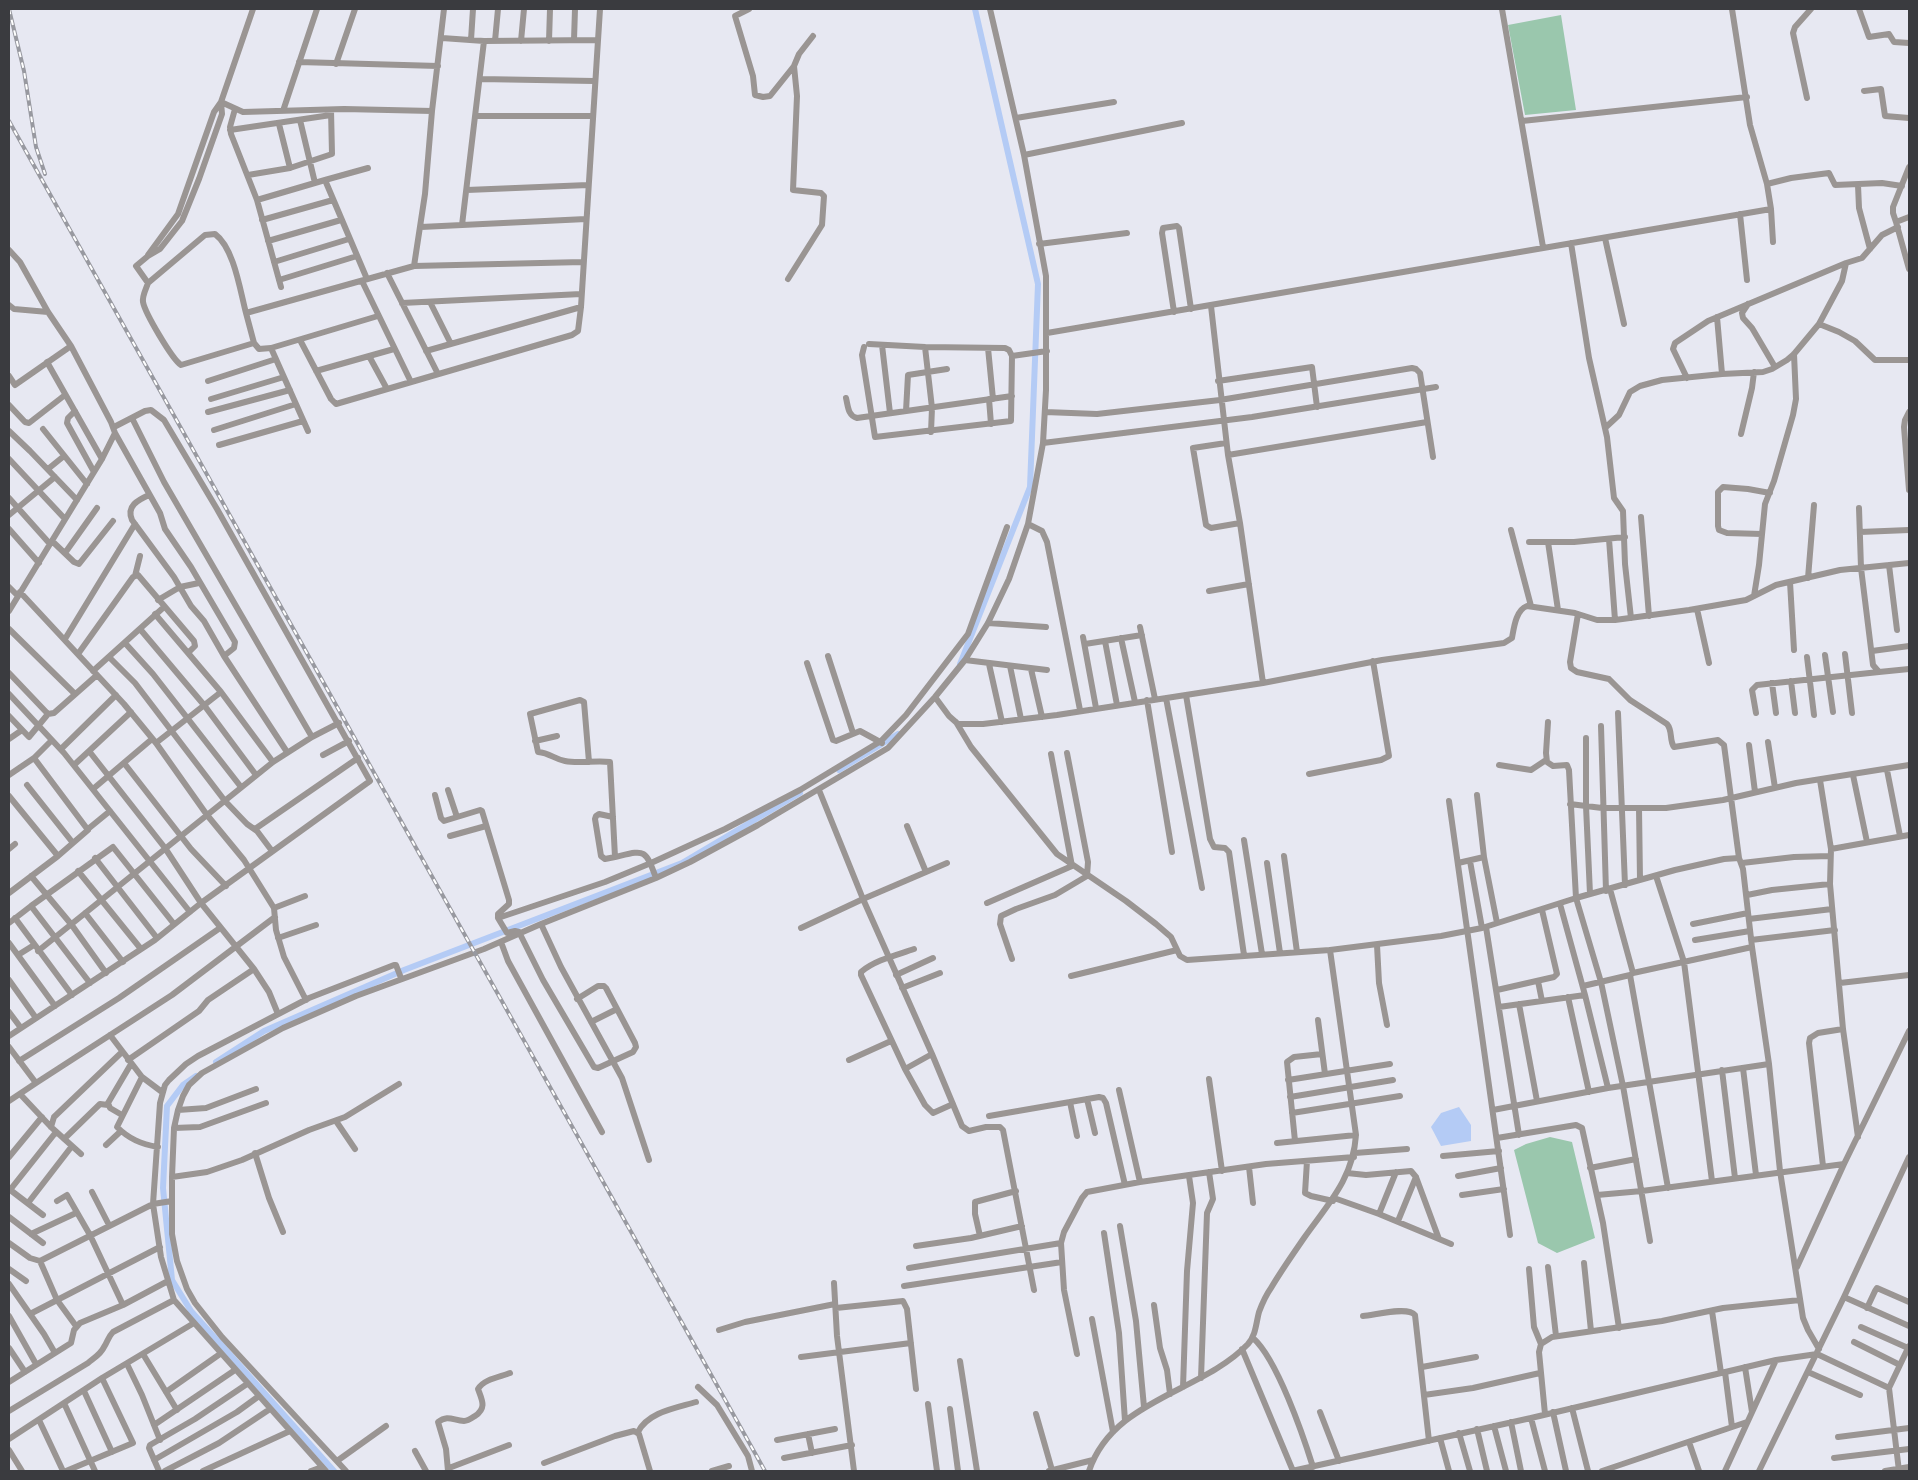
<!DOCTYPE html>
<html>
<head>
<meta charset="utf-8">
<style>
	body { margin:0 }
	#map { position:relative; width:1918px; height:1480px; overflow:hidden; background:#e7e8f2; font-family:Poppins,sans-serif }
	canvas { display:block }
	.frame { position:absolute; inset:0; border:10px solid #3a3b3f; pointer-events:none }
</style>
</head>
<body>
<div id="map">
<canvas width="1918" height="1480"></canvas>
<div class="frame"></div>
</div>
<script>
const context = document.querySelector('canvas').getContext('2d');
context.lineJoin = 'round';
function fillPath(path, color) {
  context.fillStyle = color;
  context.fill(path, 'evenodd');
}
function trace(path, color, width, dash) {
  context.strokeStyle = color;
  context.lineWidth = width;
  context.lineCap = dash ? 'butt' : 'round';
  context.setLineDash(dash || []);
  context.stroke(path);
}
const green = new Path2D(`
	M1561,15L1576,110L1525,115L1508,25Z
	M1550,1137L1572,1142L1595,1238L1557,1253L1538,1243L1514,1150L1526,1144Z`);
const water = new Path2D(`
	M1459,1107L1471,1125V1141L1441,1146L1431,1127L1441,1113Z`);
const canal = new Path2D(`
	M960,664L1030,487L1038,284L975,9
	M839,770L898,734
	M216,1062L264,1031L404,970L682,863L800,793
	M196,1076L183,1085L167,1106L163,1188L172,1280L191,1311L334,1471`);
const minor = new Path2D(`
	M253,9L221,102L222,114L199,179L182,221L160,249L148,256L136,266L148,283L205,235L215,234C234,248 240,290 246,313L414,266L425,194L432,111L444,9
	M749,9L735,16L753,76L755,95L763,97L770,96L794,66
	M1502,9L1543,247
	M1732,9L1750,125L1767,184
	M1859,9L1869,37L1889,34L1894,42L1909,43
	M442,38L484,41L598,40
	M471,40L473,9
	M574,40L575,9
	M495,41L498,9
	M521,41L524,9
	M549,41L550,9
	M299,62L438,66
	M336,64L355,9
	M480,79L594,81
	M1864,91L1881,89L1885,116L1909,118
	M1807,98L1793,33L1795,27L1811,9
	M221,102L243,112L344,109L432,111
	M235,109L230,127L231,134L257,200L281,287
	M283,111L317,9
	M475,116H592
	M1016,118L1114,102
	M300,120L315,183
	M1522,121L1747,97
	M279,124L290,168
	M230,130L331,115
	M1024,155L1182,123
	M248,175L290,168L332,154L331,110
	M1858,185L1859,208L1870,249
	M467,190L588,185
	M257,200L325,180
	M1771,209L1767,184L1791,178L1829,173L1835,185L1882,183L1902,186
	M1740,214L1747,280
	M1909,217L1896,222L1909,269
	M262,220L333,200
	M1896,222L1893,213V207L1909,167
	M462,225L484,41
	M421,227L586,219
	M1605,238L1624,324
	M268,241L341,220
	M1571,243L1589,358L1607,437L1614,498L1623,511L1625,564L1631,618
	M1039,244L1127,233
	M9,250L20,262L48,312L71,346L111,422L115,433L102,459L9,611
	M148,255L178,214L214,112L221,102
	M274,262L349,239
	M414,266L583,262
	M387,273L438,374
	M367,279L325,180L368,168
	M788,279L822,225L824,196L821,193L793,190L797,96L794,66L799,54L813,36
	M279,280L357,256
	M362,281L411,382
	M148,283C146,289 142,296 143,302C145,313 172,359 181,365L254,343L246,313
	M430,302L451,344
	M402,303L581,294
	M1748,304L1742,313L1743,318L1752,328L1775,367
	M9,305L14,309L48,312
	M1211,306L1228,455L1240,523L1263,683
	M1174,312L1162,233L1163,228L1177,226L1179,228L1191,309
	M1717,317L1722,374
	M1819,324L1839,332L1855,341L1875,360H1909
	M1047,333L1771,209L1773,242
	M300,340L331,399L336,404L572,335L578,331L581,307L600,9
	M254,343L259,349L271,348L378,316
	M869,344L925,347L1005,348L1009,350L1012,356L1047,351
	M882,345L890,413
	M864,347L862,355L875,437L1011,421L1012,356
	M925,347L932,408L931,432
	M271,348L308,431
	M988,348L993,399
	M426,351L581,307
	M369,356L387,389
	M47,362L102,459
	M316,371L394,349
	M9,376L15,385L71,346
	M1687,378L1673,349L1675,343L1708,321L1846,263
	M208,381L276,359
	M1218,381L1312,367L1317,407
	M846,398C848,406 848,416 857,418L1012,396
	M211,399L284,377
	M989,399L991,424
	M9,405L25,422L29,423L65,395
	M75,411L68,418L67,423L94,472
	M906,411L908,375L947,369
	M208,412L290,390
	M1045,412L1097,414L1220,400L1412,368L1416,369L1420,373L1433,457
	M1909,412L1905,420L1904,427L1909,490
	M132,418L164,482L312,737
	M1605,428L1619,415L1630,392L1640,386L1662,380L1722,374L1763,372L1772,369L1787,360L1794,354L1819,324L1842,281L1846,263L1862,258L1882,235L1898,227
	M43,429L87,484
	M214,430L296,404
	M9,431L30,451L77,500
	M115,433L160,513L165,529L191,567L235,642L234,648L224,656L204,621L191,606L174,577L132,520C126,506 138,500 149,495
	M1741,434L1752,388L1754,372
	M1043,443L1252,417L1436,387
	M1226,443L1193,448L1206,525L1211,528L1240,523
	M219,445L303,421
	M1228,455L1427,422
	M9,459L65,519
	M48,469L64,456
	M9,498L50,544
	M1859,508L1861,568L1873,665L1879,672L1909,669
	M9,515L55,477
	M1641,517L1649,616
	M1028,524L1042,531L1047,542L1080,710
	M9,529L39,563
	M1511,530L1531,606
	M1860,532L1909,530
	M1762,534L1727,533L1719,530L1718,526V492L1723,487L1748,489L1770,493
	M1609,539L1615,620
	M52,541L74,562L79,564L113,521
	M1529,542H1574L1625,537
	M1548,542L1558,610
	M65,553L97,508
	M1889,565L1897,630
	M135,576L140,556
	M1808,578L1814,505
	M1790,582L1794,650
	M9,587L18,596
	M1209,591L1249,584
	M20,592L124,704L156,743L207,815L244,860L274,908L276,930L284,957L306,1000
	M1754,596L1759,565L1765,504L1774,481L1793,415L1796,399L1794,354
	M158,600L180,587L199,583
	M1697,609L1709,663
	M155,614L221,692L273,762
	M1578,614L1570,662L1571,668L1577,672L1609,679L1630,700L1667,724C1673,731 1669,740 1674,747L1718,740L1724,745L1739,858
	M988,623L1046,627
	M1140,627L1155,699
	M9,629L75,694
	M140,629L204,705L256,775
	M1083,637L1096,708
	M1121,638L1135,702
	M65,639L135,524
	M1105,641L1117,705
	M125,643L153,674L241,787
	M1085,644L1142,635
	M1872,651L1909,646
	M78,654L133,577L138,575L194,641L195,646L188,653
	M1845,654L1852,713
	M1825,655L1833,712
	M224,656L287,752
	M828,656L853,733
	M109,657L135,683L225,801L247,824L257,831L272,851
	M1807,657L1814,715
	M965,660L1047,670
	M807,663L833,740L836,741L860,731L882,743
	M989,664L1002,722
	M1010,666L1021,719
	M1031,669L1042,717
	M93,671L164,607
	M9,673L48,714L54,713L97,675
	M1791,681L1795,713
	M1772,683L1776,713
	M9,694L64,753L190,912
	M1186,695L1210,839L1214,847L1225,848L1229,852L1244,955
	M935,697L949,716L958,724H983L1057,715L1263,683L1382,660L1504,643L1512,638C1514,627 1516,610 1527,606L1575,613L1597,620H1615L1689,610L1746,600L1776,585L1840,570L1909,563
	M1166,698L1202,888
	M1147,700L1172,852
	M1618,713L1625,885
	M1756,713L1752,690L1757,685L1879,672
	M9,716L29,737L48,714
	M956,722L971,747L1057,854L1126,901L1156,924L1171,937L1180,956L1187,960L1330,950L1441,936L1482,928L1576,898L1675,870L1724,859L1739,858L1743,869L1752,947L1769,1064L1780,1171L1803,1318L1808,1330L1819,1349
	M1548,722L1546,753L1547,762L1553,766L1567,765L1569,770L1576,898L1601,982L1623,1086L1650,1241
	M1601,726L1606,891
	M1586,738V806L1590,894
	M9,739L22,730
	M535,741L557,736
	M1768,742L1775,788
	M156,743L221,692
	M1749,745L1755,792
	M61,749L116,695
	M89,751L165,848L201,903L254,969L269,992L278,1014
	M323,755L349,741
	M589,762L584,702L580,700L530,714L538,752C550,753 554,759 565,761C579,764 595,760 610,762L615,857C645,850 645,848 656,878
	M124,763L191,849L226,886
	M74,765L131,712
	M1499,765L1531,770L1546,760
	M1887,770L1900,836
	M1309,774L1381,760L1389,756L1373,661
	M9,775L34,758L52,740
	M1853,775L1867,842
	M1820,780L1831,849L1830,884L1843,1029L1858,1137
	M27,785L73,843
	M93,789L152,739
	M448,790L457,817
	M819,790L863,899L932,1054L962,1126L969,1131L986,1127H1000L1003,1130L1034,1290
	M435,795L441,818L444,821L480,810L482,811L509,900V904L498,914V918L507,933L515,931L519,932L543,980L594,1067L598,1068L633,1052L636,1047L635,1043L606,988L604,986H598L577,999
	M1477,795L1484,857L1497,923
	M9,796L58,856
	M1449,801L1510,1235
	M1570,804L1602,808H1666L1723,800L1796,783L1909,765
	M1639,808L1640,880
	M613,817L599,814L596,816L595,819L601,856L605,859L615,857
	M907,826L926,872
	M88,829L110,811
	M255,829L358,758
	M450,836L486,826
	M1244,840L1262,954
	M9,849L15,844
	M1831,849L1909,835
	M1284,856L1297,952
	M95,858L157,938
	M1470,861L1482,928
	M1267,863L1280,953
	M1458,863L1484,857
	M1742,863L1794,857L1830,856
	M78,871L141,949
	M31,876L71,924L106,973
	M1656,876L1684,962L1712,1181
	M1610,889L1633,973L1630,975L1668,1188
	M9,893L58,856L88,830L34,758
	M1747,895L1772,890L1830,884
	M987,903L1072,866L1051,754
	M1560,904L1585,995L1608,1088
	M31,906L113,847L174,924
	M274,908L305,896
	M85,913L123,962
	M15,918L72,995
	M498,918L605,882L651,863L725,829L800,790L881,741L906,715L968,634L1007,527
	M1749,919L1832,909
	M9,923L31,906L90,983
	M541,924L561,967L622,1078L649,1160
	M1693,924L1748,913
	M1486,927L1519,1135
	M801,928L863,899L947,863
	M278,938L316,925
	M1695,940L1750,931
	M1751,940L1835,930
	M501,942L508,961L602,1132
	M9,943L55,1006
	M1377,945L1379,983L1387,1025
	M914,949C897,955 875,960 861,972V975L905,1069L925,1105L933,1113L953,1104
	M38,951L273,762L312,737L339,723
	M18,955L34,945
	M1012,959L1000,924L1001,916L1016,909L1055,895L1087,876L1088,862L1067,753
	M1633,973L1752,947
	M896,975L933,958
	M1071,976L1177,950
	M9,980L36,1018
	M1538,981L1542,1001
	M1840,983L1909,975
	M1583,986L1630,975
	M902,988L940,973
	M1497,990L1554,977L1557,974L1542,910
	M1568,997L1589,1092
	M1519,1004L1537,1101
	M1499,1007L1585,995
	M9,1012L21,1028
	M1318,1020L1325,1074
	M591,1022L617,1009
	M110,1035L142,1077L162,1092
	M9,1036L155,940L201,903L370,781L217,509L164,420L151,410L145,411L114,427
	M9,1047L36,1083L172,995L275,917
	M128,1060L199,1011L208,1000L254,969
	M849,1060L891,1041
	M19,1061L119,998L220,928
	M1743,1068L1756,1175
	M905,1069L932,1054
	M1722,1070L1735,1178
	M142,1077L117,1127C129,1139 141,1144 158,1147
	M1209,1079L1222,1171
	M1288,1080L1390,1064
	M1119,1090L1140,1182
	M20,1094L51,1127L81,1154
	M1290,1097L1393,1080
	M1087,1099L1095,1133
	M9,1101L36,1083
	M1070,1102L1077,1136
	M178,1110L206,1108L256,1089
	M1493,1110L1608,1088L1769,1064
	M1292,1113L1400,1096
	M122,1115L110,1108L108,1103L131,1064
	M989,1116L1099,1097L1103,1098L1106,1103L1125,1185
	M336,1121L355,1149
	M51,1127L54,1117L122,1052
	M174,1128L200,1127L266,1103
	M1497,1138L1576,1125L1582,1128L1603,1223L1619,1328
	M64,1139L100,1104L108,1105
	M1295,1141L1287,1062L1294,1057L1322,1054
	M1277,1143L1356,1135
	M106,1145L121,1131
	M255,1153L269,1198L283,1232
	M1355,1153L1407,1149
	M1443,1156L1499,1151
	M9,1157L42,1117
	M1307,1161L1305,1193L1311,1196L1333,1201
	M1823,1166L1809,1043L1810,1038L1818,1033L1843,1029
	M1249,1167L1253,1203
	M1590,1168L1636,1159
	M1347,1173L1366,1175L1411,1171L1416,1177L1439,1239
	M1458,1176L1501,1168
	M172,1177L207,1172L242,1160L309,1130L345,1117L399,1084
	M9,1189L43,1215
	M10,1190L56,1132
	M92,1192L109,1225
	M1462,1195L1504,1189
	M1597,1195L1642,1191L1844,1164
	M1334,1198L1379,1214L1451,1244
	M57,1201L67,1195L90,1235L123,1305
	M28,1203L72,1146
	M1379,1214L1396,1172
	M9,1217L43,1243
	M1398,1221L1416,1177
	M1120,1226L1136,1321L1144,1407
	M1104,1233L1119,1333L1125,1421
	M31,1234L76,1213
	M980,1236L975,1214V1202L1016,1191
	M9,1243L30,1258L40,1261L153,1204L172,1201
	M916,1246L971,1238L1022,1226
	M40,1261L57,1300L76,1326
	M1584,1263L1591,1331
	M1548,1267L1556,1336
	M1797,1267L1844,1164L1909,1031
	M909,1268L1061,1243
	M9,1269L26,1281
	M1529,1269L1534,1327L1541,1344
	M834,1283L837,1336L854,1471
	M9,1284L44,1334L55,1353
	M904,1286L1062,1262
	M1844,1297L1909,1326
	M1154,1305L1160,1348L1167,1370L1170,1394
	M836,1308L903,1301L907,1309L916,1389
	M1867,1308L1875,1291L1877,1288L1909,1302
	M1712,1311L1721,1373
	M30,1314L160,1247
	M9,1316L36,1364
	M1363,1316C1375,1315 1408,1306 1415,1315L1429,1441
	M1092,1319L1113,1432
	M1861,1327L1908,1348
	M719,1330L745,1322L835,1304
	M1253,1338C1277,1359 1303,1435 1313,1467
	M1854,1342L1900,1365
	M9,1348L25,1372
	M1242,1349L1293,1471
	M143,1354L177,1410
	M1077,1354L1064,1290L1061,1243L1064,1232L1082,1198L1087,1192L1140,1182L1266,1164L1354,1157
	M801,1357L911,1343
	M960,1361L977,1471
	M127,1364L142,1395L160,1440
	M1422,1367L1476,1357
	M1745,1367L1752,1412
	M1725,1372L1732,1427
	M1808,1372L1860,1395
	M1201,1378L1207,1213L1213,1199L1209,1172
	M9,1382L71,1343L74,1330L80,1323L123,1305L168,1281
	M698,1387L717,1405L748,1456L752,1471
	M1183,1387L1187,1271L1193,1203L1189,1176
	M1889,1388L1899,1471
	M84,1391L112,1452
	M166,1392L220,1354
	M1424,1395L1473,1388L1540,1373
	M64,1403L95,1471
	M928,1404L937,1471
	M1572,1408L1588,1471
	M950,1409L958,1471
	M9,1411L88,1363C94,1358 101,1354 104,1347C108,1341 108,1337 113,1332L174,1300
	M1320,1412L1339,1461
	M1553,1412L1566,1471
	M1036,1414L1052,1470
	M1545,1414L1539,1352L1541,1344L1552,1337L1662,1321L1723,1308L1800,1300
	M1531,1418L1545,1471
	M39,1420L63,1471
	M1511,1422L1521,1471
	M154,1425L235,1370
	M1494,1426L1506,1471
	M1477,1429L1487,1471
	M638,1432C648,1412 676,1408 696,1402
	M1459,1433L1470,1471
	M808,1434L812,1453
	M1838,1437L1909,1428
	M1440,1438L1449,1471
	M9,1439L102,1378L194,1323
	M777,1440L835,1429
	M1689,1442L1699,1471
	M9,1450L22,1471
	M415,1451L426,1471
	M784,1458L852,1445
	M1834,1458L1909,1449
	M154,1460L237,1412L259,1396
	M337,1461L386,1426
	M544,1463L615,1436L634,1431L639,1434L650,1471
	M449,1468L509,1445
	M66,1471L133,1443L102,1378
	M159,1471L149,1448L150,1445L195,1419L247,1384
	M165,1471L219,1443L270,1409
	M203,1471L290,1431
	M311,1471L322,1467
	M326,1471L174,1300L161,1257L153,1204L160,1103L165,1085L169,1080L186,1064L198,1056L309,998L394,965H396L401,978
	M346,1471L222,1337L195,1303L187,1289L177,1261L172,1234V1177L174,1128L178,1110L183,1096L189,1085L202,1073L283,1028L356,996L484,949L541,924L656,878L690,862L758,825L888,748L935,697L965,660L988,623L999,600L1009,579L1028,524L1043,443L1046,390V276L1024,155L990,9
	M448,1471L446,1449L438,1422C448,1414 454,1421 464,1421C468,1421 472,1418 475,1416C487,1408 482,1400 478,1389C484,1379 500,1377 510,1373
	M712,1471L729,1466
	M1049,1471L1093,1460
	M1089,1471C1113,1399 1201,1393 1248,1344C1256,1335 1256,1323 1259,1312C1262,1304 1266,1295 1271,1288C1281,1271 1293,1254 1304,1238C1328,1204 1353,1179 1356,1135L1330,950
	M1292,1471L1531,1418L1776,1360L1817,1354L1889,1388L1909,1346
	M1602,1471L1747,1422
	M1725,1471L1776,1360
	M1759,1471L1844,1297L1909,1157
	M1885,1471L1909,1467`);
const rail = new Path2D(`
	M9,9L24,71L36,147L45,174
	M9,121L765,1471`);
fillPath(green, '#9ac7ad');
fillPath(water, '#b4cbf5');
trace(canal, '#b4cbf5', 6);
trace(minor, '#9a9593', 6);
trace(rail, '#9899a0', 4);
trace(rail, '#fff', 2, [5.5]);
</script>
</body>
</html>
